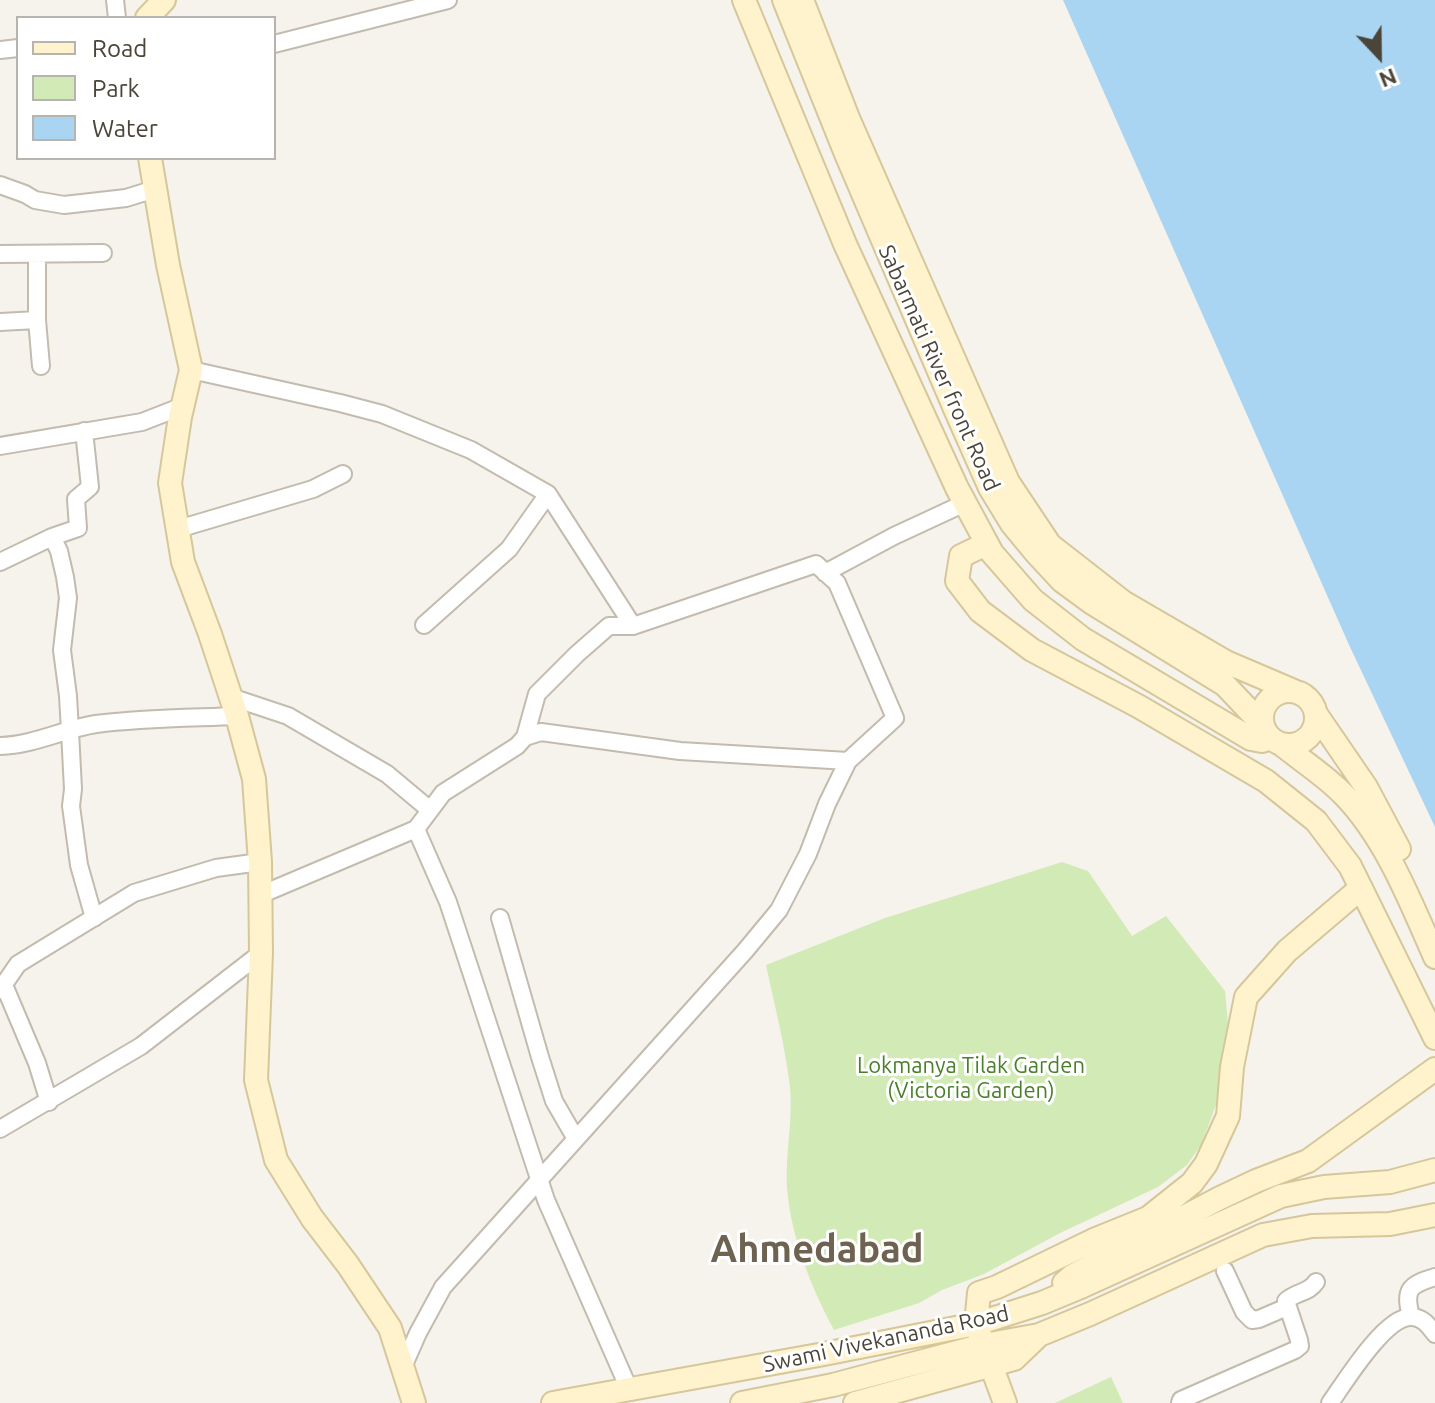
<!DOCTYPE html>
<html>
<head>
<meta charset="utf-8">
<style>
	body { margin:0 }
	#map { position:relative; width:1435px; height:1403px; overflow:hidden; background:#f6f3ec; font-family:Ubuntu,sans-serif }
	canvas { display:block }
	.legend { position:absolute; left:16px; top:16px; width:260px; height:144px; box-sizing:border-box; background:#fff; border:2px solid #b7b4b0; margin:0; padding:10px 14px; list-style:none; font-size:24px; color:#4b4439 }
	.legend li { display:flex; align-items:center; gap:16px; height:40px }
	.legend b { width:40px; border:2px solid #b7b4b0 }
	.north { position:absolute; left:1339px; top:16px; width:80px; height:80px; -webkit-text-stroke:6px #fff; paint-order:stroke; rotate:158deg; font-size:22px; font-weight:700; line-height:32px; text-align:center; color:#4b4439 }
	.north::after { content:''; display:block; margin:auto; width:28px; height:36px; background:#4b4439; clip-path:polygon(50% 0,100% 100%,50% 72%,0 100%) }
</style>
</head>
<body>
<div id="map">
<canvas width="1435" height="1403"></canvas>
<ul class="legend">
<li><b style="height:10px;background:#fff3cd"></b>Road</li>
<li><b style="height:22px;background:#d2eab5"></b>Park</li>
<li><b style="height:22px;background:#a9d4f2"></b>Water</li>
</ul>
<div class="north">N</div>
</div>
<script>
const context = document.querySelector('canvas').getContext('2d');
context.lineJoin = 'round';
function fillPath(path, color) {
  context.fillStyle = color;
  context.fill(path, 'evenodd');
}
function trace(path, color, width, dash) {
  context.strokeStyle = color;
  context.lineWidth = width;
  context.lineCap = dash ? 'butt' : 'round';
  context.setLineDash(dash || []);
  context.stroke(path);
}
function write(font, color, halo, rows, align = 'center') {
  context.font = font + ' Ubuntu,sans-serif';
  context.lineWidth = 6;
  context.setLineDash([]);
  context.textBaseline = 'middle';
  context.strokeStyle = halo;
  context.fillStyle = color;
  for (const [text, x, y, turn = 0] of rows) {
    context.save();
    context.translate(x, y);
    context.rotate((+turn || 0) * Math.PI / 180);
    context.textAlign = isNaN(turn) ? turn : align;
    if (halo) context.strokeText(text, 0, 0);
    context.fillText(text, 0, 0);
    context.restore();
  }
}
const green = new Path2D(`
	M1062,862L1088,871L1132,936L1166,916L1225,991L1228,1024L1216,1105L1201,1145L1187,1165L1158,1187L1060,1233L984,1274L942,1290L919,1303L834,1330C813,1291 793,1242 788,1197C783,1158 795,1119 789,1080C784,1041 774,1003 766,965L885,918Z
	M1111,1377L1123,1403H1055Z`);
const water = new Path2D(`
	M1063,0H1435V827L1350,647Z`);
const street = new Path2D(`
	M115,0L117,18
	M274,44L448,0
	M0,50L18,48
	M0,185L25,194L35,200L64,205L126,198L155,189
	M0,254L103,253
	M37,255V320L41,366
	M0,322L37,320
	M191,370L340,403L382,414L471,450L548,494
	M0,446L142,422L183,406
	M178,529L313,489L343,474
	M52,537L59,551L65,577L68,598L62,650L68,696L70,731L73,789L71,806L79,865L94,918
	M0,562L52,537L78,528L76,499L90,487L84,431
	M825,573L894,536L965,503
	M424,625L509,549L548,494L633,626
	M231,697L288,716L387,774L430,810
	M525,737L541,732L680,751L848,761
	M0,746C35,745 63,729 96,724C142,718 190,718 237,716
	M260,895L416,829L448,902L546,1200L629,1389
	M500,918L540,1057L554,1101L576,1139
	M4,985L37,1063L49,1102
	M0,990L18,964L134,893L216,868L260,862
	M0,1129L141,1046L261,953
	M1225,1271L1244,1312L1252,1320L1259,1319L1287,1307
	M1411,1317C1404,1289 1409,1285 1435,1277
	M403,1367L418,1333L443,1287L745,951L779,910L808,854L827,804L848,761L895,718L837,583L816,564L633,626H609L577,654L537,694L525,737L517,746L443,793L416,829
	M1180,1403L1181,1400L1295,1350L1300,1346L1299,1340L1286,1301C1295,1292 1309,1293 1316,1282
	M1330,1403C1345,1382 1384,1318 1410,1317C1422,1316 1429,1326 1435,1334`);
const secondary = new Path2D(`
	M744,0L845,244L957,488L992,553L1033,600L1083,639L1251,739L1262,741L1270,738
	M784,0L846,154L955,409L990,488L1012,524L1036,553L1062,581L1092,603L1225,685L1262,724
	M802,0L848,118L1008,482L1050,545L1123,602L1226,662L1294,691
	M147,18L164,0
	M150,158L168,265L191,370L180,417L170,483L183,562L210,634L237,716L254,779L260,862L261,953L256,1080L276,1160L312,1218L348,1265L390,1328L414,1403
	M986,544L961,556L957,581L980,611L1032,650L1138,706L1266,781L1316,821L1350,866L1435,1038
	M1262 718a27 27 0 1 1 54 0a27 27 0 1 1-54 0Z
	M1316,714L1366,787L1399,849
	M1281,744C1302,761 1326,776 1344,795C1386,838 1411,903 1435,957
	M1064,1283L1072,1276L1220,1198L1256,1181L1308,1161L1435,1069
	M553,1403L824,1354L976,1324L1042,1303L1083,1286L1281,1196L1324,1187L1390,1182L1435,1170
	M742,1403L833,1385L984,1345L1039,1335L1090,1314L1263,1235L1312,1226L1390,1224L1435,1215
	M855,1403L1014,1359L1039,1335
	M1005,1403L976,1324L979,1293L997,1287L1096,1239L1148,1218L1192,1183L1206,1164L1228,1116L1232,1067L1246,997L1287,951L1361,888`);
const streetNames = [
	["Sabarmati River front Road",939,368,66],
	["Swami Vivekananda Road",886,1339,-12]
];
const parkNames = [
	["Lokmanya Tilak Garden",971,1066],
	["(Victoria Garden)",971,1091]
];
const townNames = [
	["Ahmedabad",817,1249]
];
fillPath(green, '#d2eab5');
fillPath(water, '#a9d4f2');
trace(street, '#c2bbae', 20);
trace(secondary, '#d6c79b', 26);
trace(street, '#fff', 16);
trace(secondary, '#fff3cd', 22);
write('22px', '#4b4439', '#fff', streetNames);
write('22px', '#4a7f2a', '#fff', parkNames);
write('bold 38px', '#6e6250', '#fff', townNames);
</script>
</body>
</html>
